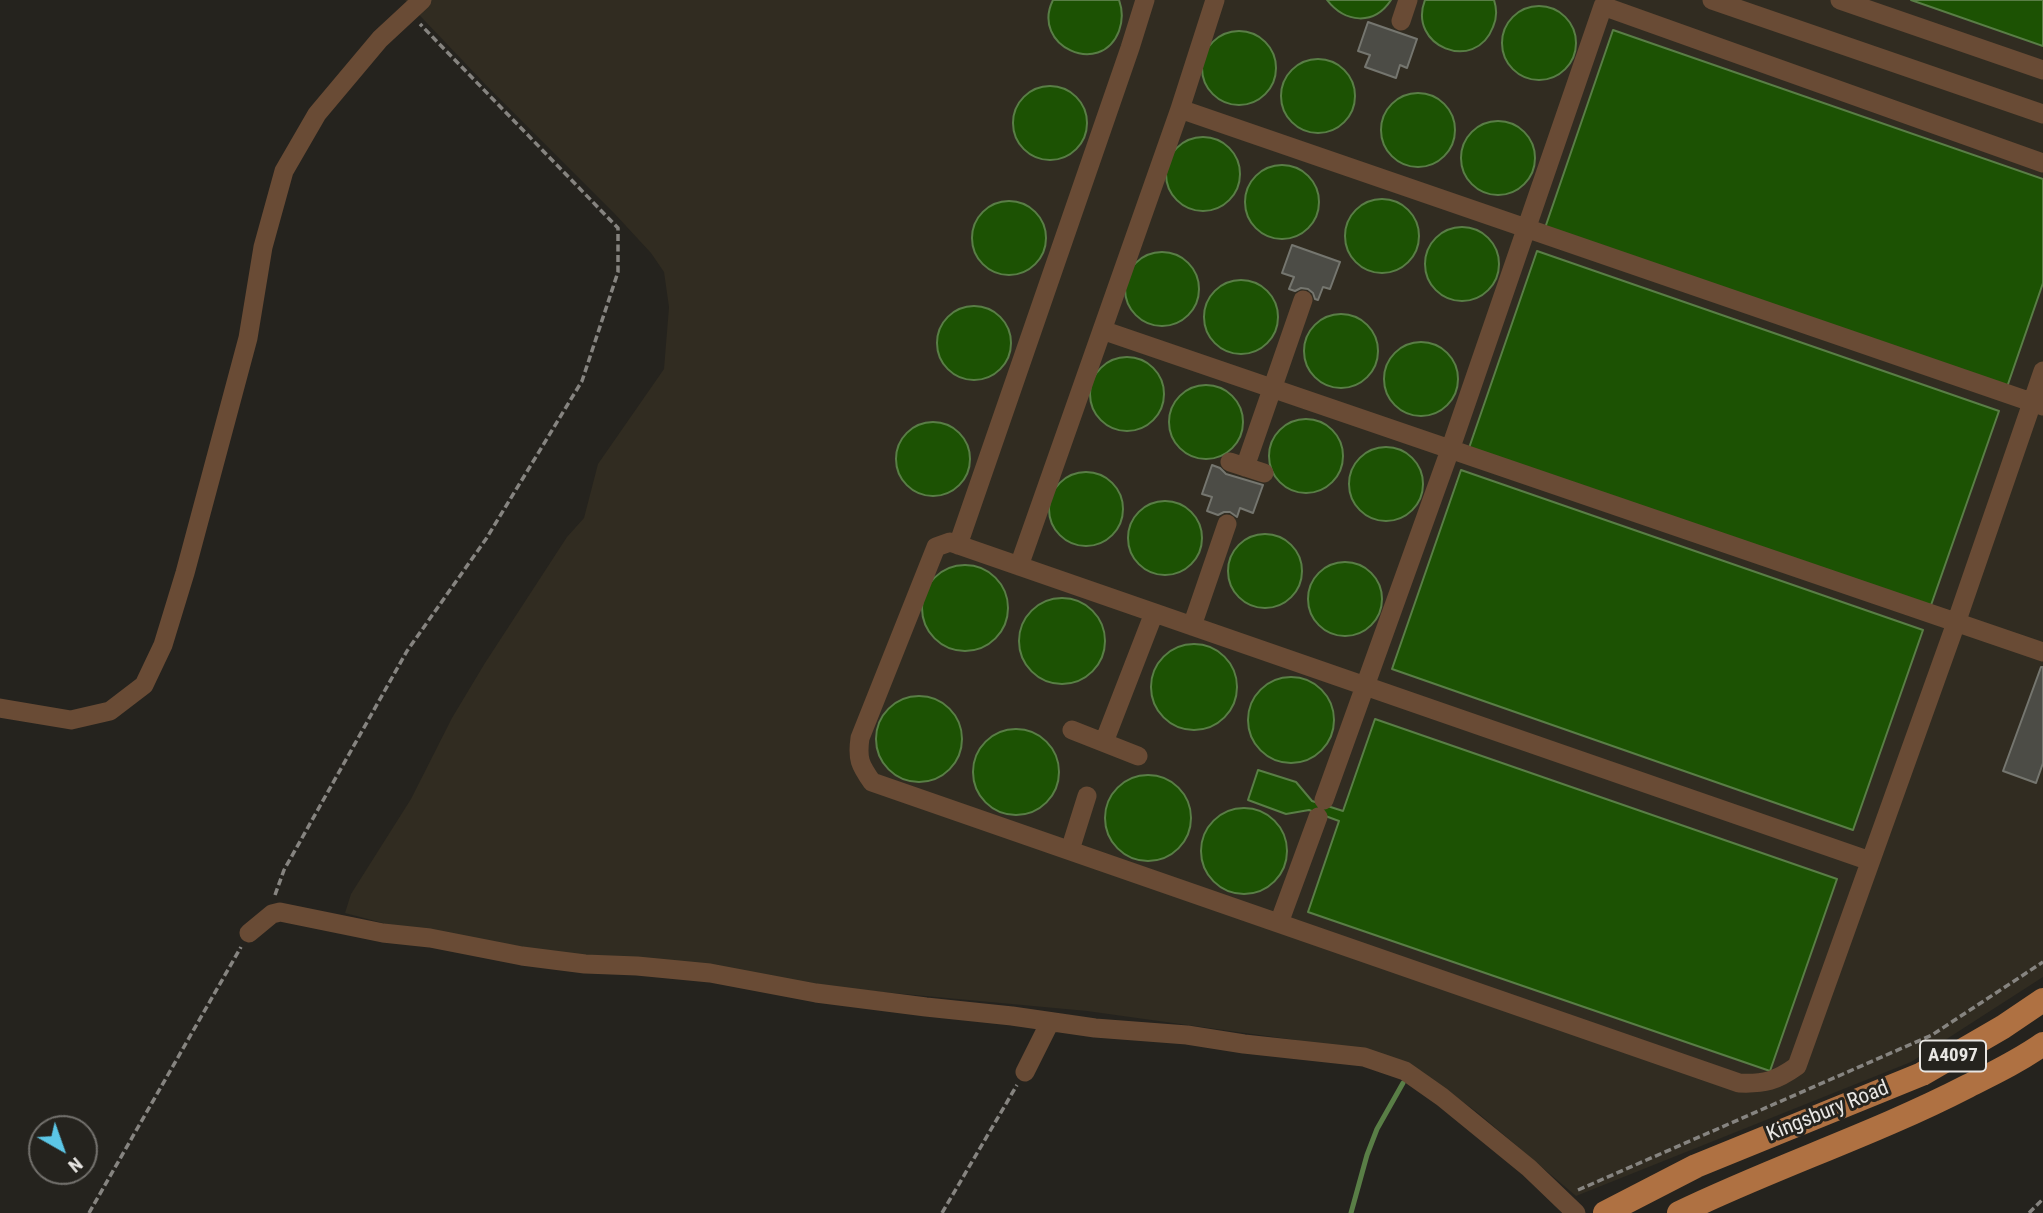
<!DOCTYPE html>
<style>
body{margin:0}
#map{position:relative;width:2043px;height:1213px;overflow:hidden;background:#25231e;font-family:"Roboto Condensed",sans-serif}
canvas{display:block}
.north{position:absolute;left:28px;top:1115px;width:70px;height:70px;box-sizing:border-box;background:#25231e;border:2px solid #73716d;border-radius:50%;rotate:140deg;font-size:19px;font-weight:700;line-height:28px;text-align:center;color:#e8e6e3}
.north::after{content:'';display:block;margin:auto;width:24px;height:32px;background:#5cc7e7;clip-path:polygon(50% 0,100% 100%,50% 72%,0 100%)}
</style>
<div id="map">
<canvas width="2043" height="1213"></canvas>
<div class="north">N</div>
</div>
<script>
const g = document.querySelector('canvas').getContext('2d');
g.lineJoin = 'round';
function fillPath(path, color) {
  g.fillStyle = color;
  g.fill(path, 'evenodd');
}
function strokePath(path, color, width, dash) {
  g.strokeStyle = color;
  g.lineWidth = width;
  g.lineCap = dash ? 'butt' : 'round';
  g.setLineDash(dash || []);
  g.stroke(path);
}
function label(font, color, halo, rows, align = 'center') {
  g.font = font + ' "Roboto Condensed",sans-serif';
  g.lineWidth = 6;
  g.setLineDash([]);
  g.textBaseline = 'middle';
  g.strokeStyle = halo;
  g.fillStyle = color;
  for (const [text, x, y, turn = 0] of rows) {
    g.save();
    g.translate(x, y);
    g.rotate((+turn || 0) * Math.PI / 180);
    g.textAlign = isNaN(turn) ? turn : align;
    if (halo) g.strokeText(text, 0, 0);
    g.fillText(text, 0, 0);
    g.restore();
  }
}
fillPath(new Path2D(`
 M405 0H2043V977L1911 1062 1576 1196 1478 1113 1437 1083 1295 1040 1087 1011 839 988 572 955 394 926 345 913 351 894 411 799 452 718 485 663 567 537 584 518 598 464 664 369 669 307 664 272 651 253 614 213 485 84Z`), '#312c21');
const water = new Path2D(`
 M1053 0H1119C1123 11 1123 20 1119 31 1101 78 1030 46 1053 0Z
 M1327 0H1391C1374 26 1345 23 1327 0Z
 M1425 0H1494C1497 9 1497 18 1493 27 1475 74 1407 46 1425 0Z
 M1911 0H2043V46Z
 M1502 43a37 37 0 1 1 74 0a37 37 0 1 1-74 0Z
 M1613 30 2043 179V283L2007 387 1545 228Z
 M1202 68a37 37 0 1 1 74 0a37 37 0 1 1-74 0Z
 M1281 96a37 37 0 1 1 74 0a37 37 0 1 1-74 0Z
 M1013 123a37 37 0 1 1 74 0a37 37 0 1 1-74 0Z
 M1381 130a37 37 0 1 1 74 0a37 37 0 1 1-74 0Z
 M1461 158a37 37 0 1 1 74 0a37 37 0 1 1-74 0Z
 M1166 174a37 37 0 1 1 74 0a37 37 0 1 1-74 0Z
 M1245 202a37 37 0 1 1 74 0a37 37 0 1 1-74 0Z
 M1345 236a37 37 0 1 1 74 0a37 37 0 1 1-74 0Z
 M972 238a37 37 0 1 1 74 0a37 37 0 1 1-74 0Z
 M1425 264a37 37 0 1 1 74 0a37 37 0 1 1-74 0Z
 M1537 251 1999 411 1930 608 1469 448Z
 M1125 289a37 37 0 1 1 74 0a37 37 0 1 1-74 0Z
 M1204 317a37 37 0 1 1 74 0a37 37 0 1 1-74 0Z
 M937 343a37 37 0 1 1 74 0a37 37 0 1 1-74 0Z
 M1304 351a37 37 0 1 1 74 0a37 37 0 1 1-74 0Z
 M1384 379a37 37 0 1 1 74 0a37 37 0 1 1-74 0Z
 M1090 394a37 37 0 1 1 74 0a37 37 0 1 1-74 0Z
 M1169 422a37 37 0 1 1 74 0a37 37 0 1 1-74 0Z
 M1269 456a37 37 0 1 1 74 0a37 37 0 1 1-74 0Z
 M896 459a37 37 0 1 1 74 0a37 37 0 1 1-74 0Z
 M1349 484a37 37 0 1 1 74 0a37 37 0 1 1-74 0Z
 M1461 470 1923 630 1853 830 1392 669Z
 M1049 509a37 37 0 1 1 74 0a37 37 0 1 1-74 0Z
 M1128 538a37 37 0 1 1 74 0a37 37 0 1 1-74 0Z
 M1228 571a37 37 0 1 1 74 0a37 37 0 1 1-74 0Z
 M1308 599a37 37 0 1 1 74 0a37 37 0 1 1-74 0Z
 M922 608a43 43 0 1 1 86 0a43 43 0 1 1-86 0Z
 M1019 641a43 43 0 1 1 86 0a43 43 0 1 1-86 0Z
 M1151 687a43 43 0 1 1 86 0a43 43 0 1 1-86 0Z
 M1248 720a43 43 0 1 1 86 0a43 43 0 1 1-86 0Z
 M876 739a43 43 0 1 1 86 0a43 43 0 1 1-86 0Z
 M1375 719 1837 879 1770 1071 1308 912 1339 821 1309 810 1286 814 1248 800 1258 770 1296 782 1312 801 1343 811Z
 M973 772a43 43 0 1 1 86 0a43 43 0 1 1-86 0Z
 M1105 818a43 43 0 1 1 86 0a43 43 0 1 1-86 0Z
 M1201 851a43 43 0 1 1 86 0a43 43 0 1 1-86 0Z`);
fillPath(water, '#1c5203');
strokePath(water, '#597e46', 2);
strokePath(new Path2D(`
 M1351 1213 1367 1155 1377 1129 1403 1083`), '#597e46', 5);
const building = new Path2D(`
 M1368 22 1417 39 1407 68 1400 65 1396 78 1365 67 1370 55 1358 51Z
 M1292 245 1340 262 1330 289 1323 287 1318 300 1315 299 1313 293 1308 289 1301 288 1295 291 1289 289 1294 277 1282 273Z
 M1212 465 1220 468 1226 474 1263 485 1253 513 1240 508 1237 517 1230 512H1224L1218 515 1207 511 1212 497 1202 494Z
 M2041 667H2043V763L2036 783 2003 771Z`);
fillPath(building, '#4c4c46');
strokePath(building, '#75766f', 2);
strokePath(new Path2D(`
 M275 895 284 870 407 651 486 539 582 381 618 272V228L420 24
 M1578 1190 1932 1035 2043 962
 M89 1213 241 947
 M942 1213 1017 1085
 M2029 1213 2043 1199`), '#868480', 3.5, [7, 3.5]);
strokePath(new Path2D(`
 M1712 0 2043 114
 M1840 0 2043 70
 M1401 21 1408 0
 M1180 109 1215 0
 M1102 330 2043 652
 M1230 462 1264 473
 M1245 467 1303 300
 M958 545 1130 48 1145 0
 M1019 566 1180 109 2043 406
 M1192 626 1227 524
 M0 708 71 720 110 711 144 685 163 645 185 573 248 338 263 247 284 171 317 114 380 39 422 0
 M1072 730 1138 756
 M1104 742 1154 613
 M1324 800 1450 450 1603 6 2043 163
 M1070 850 1087 796
 M1870 861 950 542 936 547 860 738C857 759 860 765 872 782L1739 1083C1765 1084 1776 1081 1797 1066L1956 623 2043 371
 M1279 923 1318 817
 M249 933 272 914 280 912 383 933 430 938 522 956 585 964 637 966 710 973 816 993 926 1007 1012 1016 1095 1028 1187 1035 1244 1044 1364 1057 1405 1071 1442 1097 1529 1168 1576 1213
 M1025 1072 1050 1022`), '#694b35', 19);
strokePath(new Path2D(`
 M1605 1213 1696 1166 1922 1074 2003 1027 2043 1000
 M1679 1213C1774 1167 1875 1134 1968 1086 1994 1073 2019 1061 2043 1044`), '#af7142', 24);
for (const [x, y, w] of [
 [1953,1056,66]
]) {
  const box = new Path2D();
  box.roundRect(x - w / 2, y - 15.5, w, 31, 5);
  g.fillStyle = '#25231e';
  g.fill(box);
  strokePath(box, '#e8e6e3', 2);
}
label('bold 19px', '#e8e6e3', null, [
 ["A4097",1953,1056]
]);
label('21px', '#e8e6e3', '#25231e', [
 ["Kingsbury Road",1828,1112,-22]
]);
</script>
